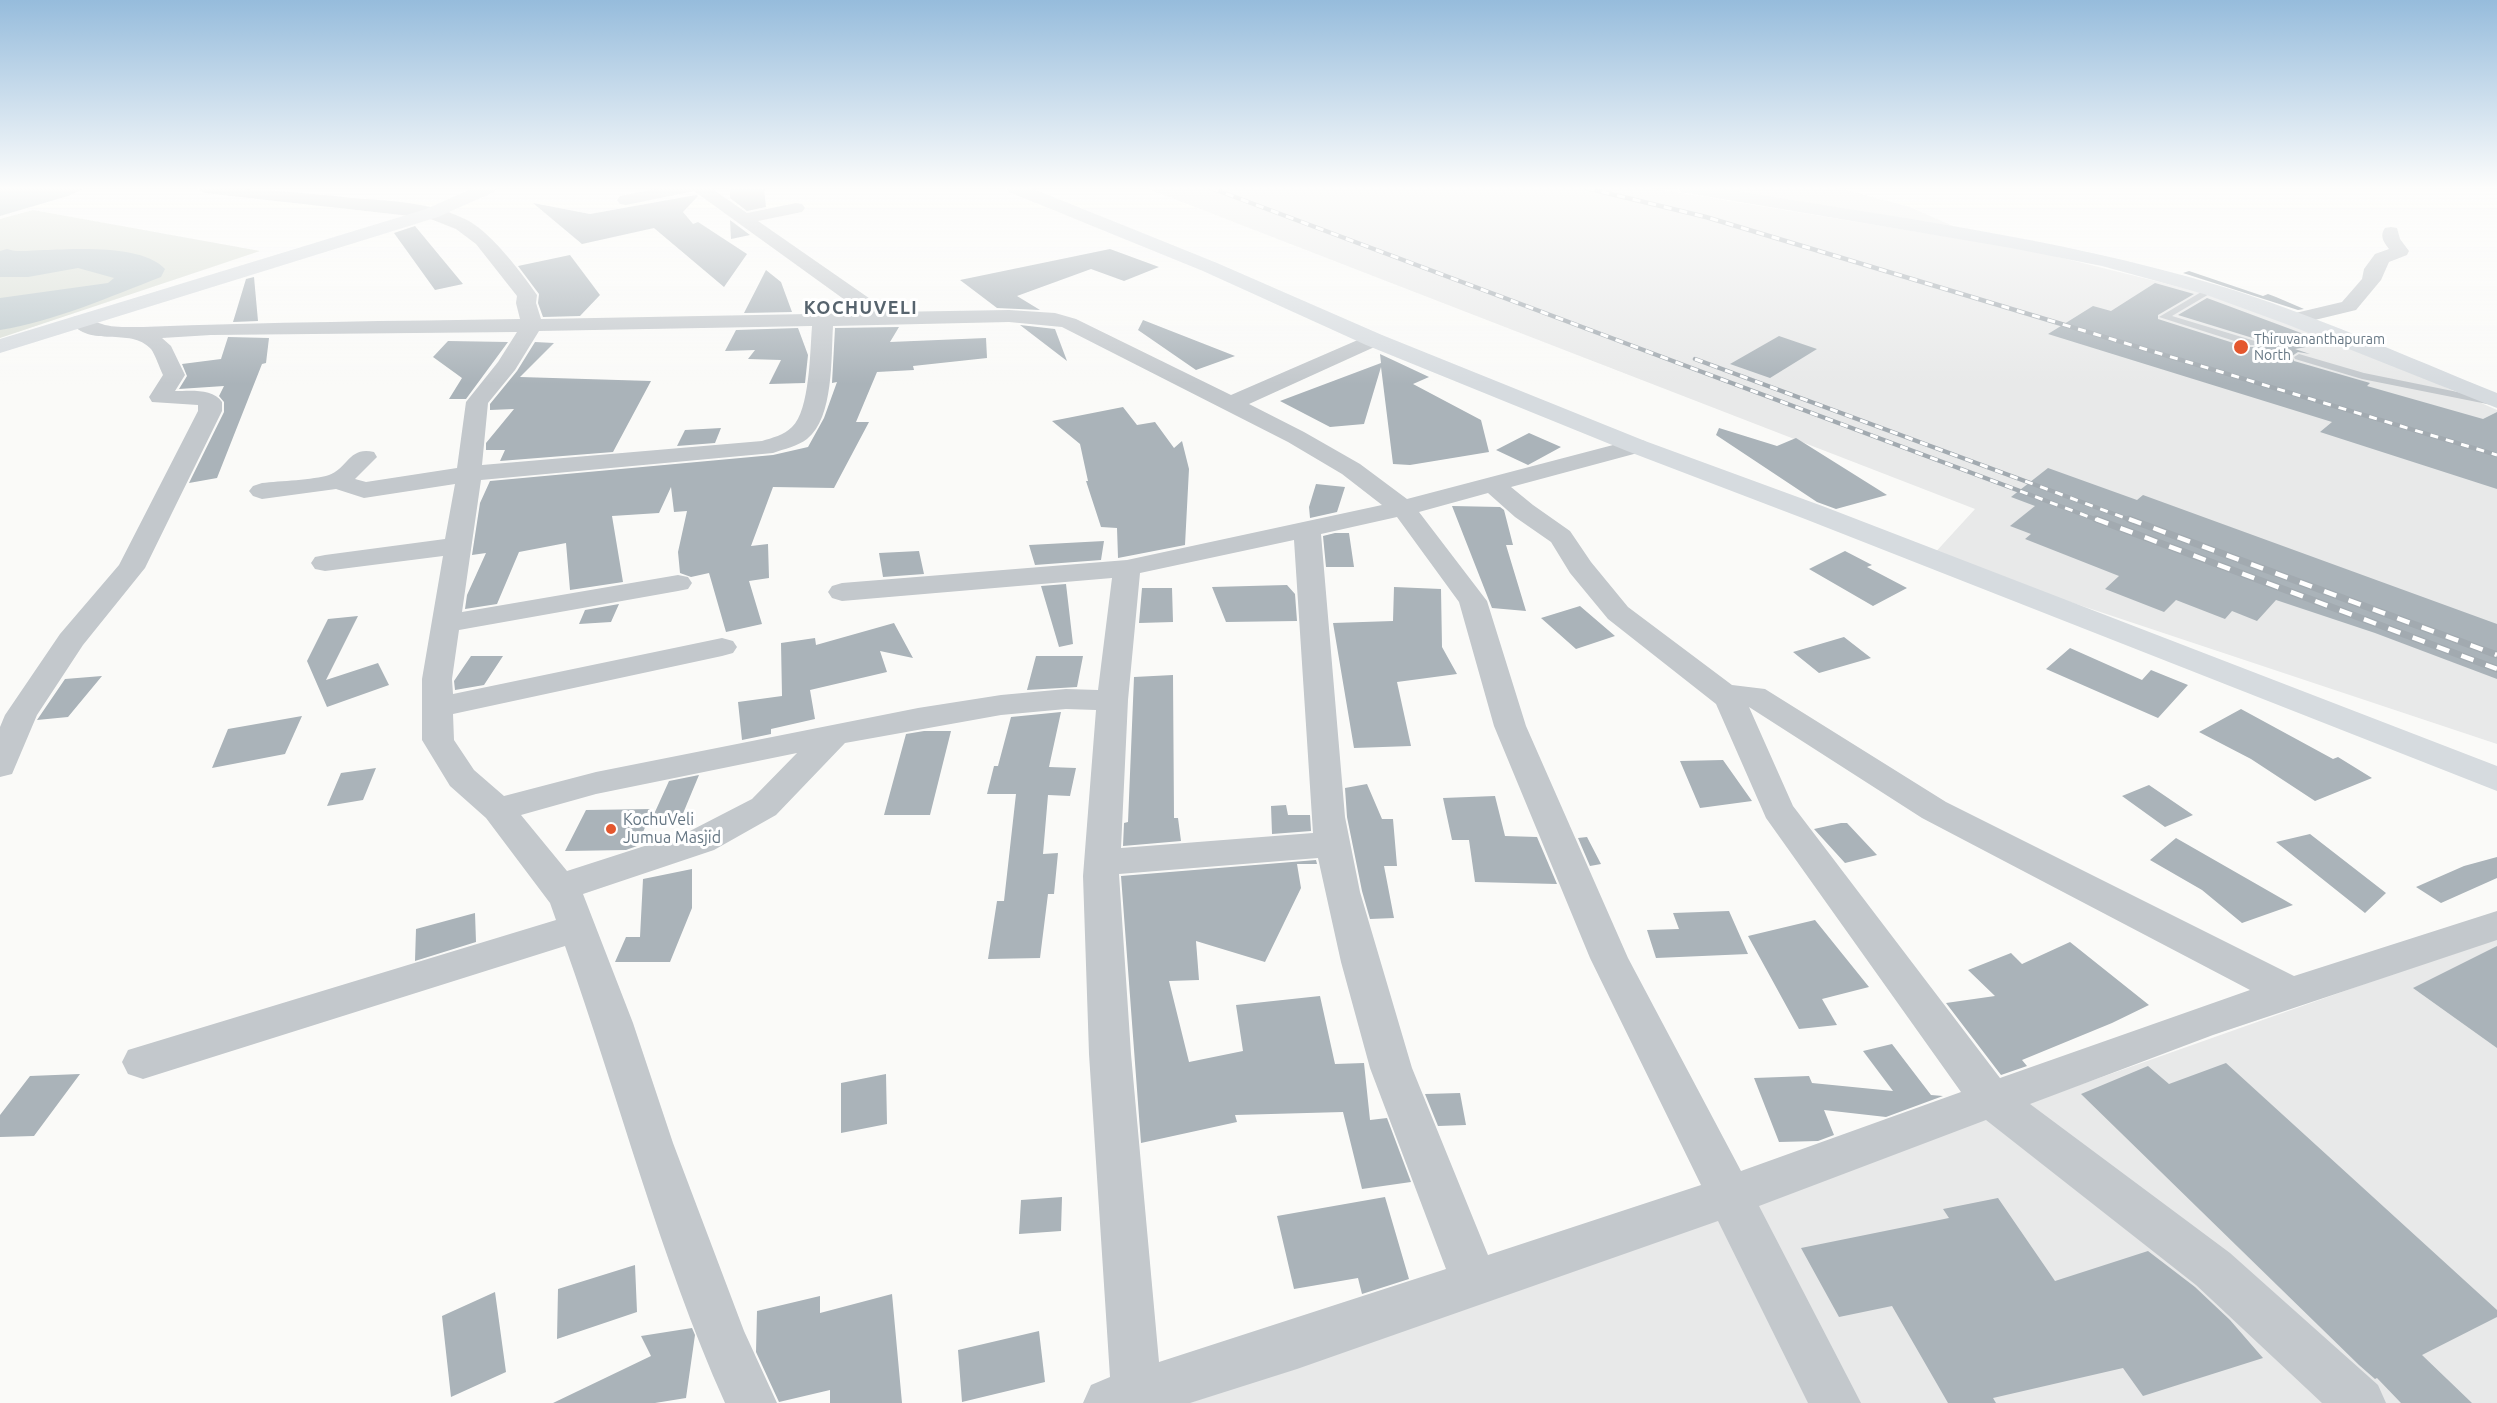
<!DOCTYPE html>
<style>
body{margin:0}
canvas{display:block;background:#fafaf8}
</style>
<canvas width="2497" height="1403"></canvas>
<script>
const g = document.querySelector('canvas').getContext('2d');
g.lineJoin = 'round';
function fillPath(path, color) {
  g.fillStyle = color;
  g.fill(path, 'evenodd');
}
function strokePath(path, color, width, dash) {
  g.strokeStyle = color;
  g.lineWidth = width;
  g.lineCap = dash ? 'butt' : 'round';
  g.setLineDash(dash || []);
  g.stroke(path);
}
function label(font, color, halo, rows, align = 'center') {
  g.font = font + ' Ubuntu,sans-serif';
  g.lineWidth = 6;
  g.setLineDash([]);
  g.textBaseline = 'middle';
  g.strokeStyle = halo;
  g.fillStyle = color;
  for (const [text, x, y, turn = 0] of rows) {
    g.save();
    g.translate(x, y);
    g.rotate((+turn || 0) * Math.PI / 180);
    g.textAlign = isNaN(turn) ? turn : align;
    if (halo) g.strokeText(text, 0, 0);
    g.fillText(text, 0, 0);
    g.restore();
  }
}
fillPath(new Path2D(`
 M1146 188H1650L2034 251 2204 293 2345 343 2497 410V744L1932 556 1975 509Z
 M1716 188H1839L1910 207 1953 226Z
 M2497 937V1403H1182Z`), '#e8e9e9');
fillPath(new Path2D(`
 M33 210 260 251 0 338V219Z`), '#dadfd7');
fillPath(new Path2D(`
 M0 188H84L68 196 0 216Z
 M7 249C19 253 31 250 44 250 76 249 142 244 165 269L161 277C109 297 55 321 0 330V298L108 283 114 278 78 268 28 277H0V251Z`), '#bbc7cb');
fillPath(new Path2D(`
 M730 188H764L766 207 747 211 730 198Z
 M696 195 698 196 683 212 693 224 698 222 747 254 724 287 654 228 582 244 533 203 590 214Z
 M730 220 750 235 731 239Z
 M415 226 463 284 435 290 394 233Z
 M1110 249 1159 267 1124 281 1091 269 1017 296 1040 310 997 308 960 280Z
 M570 255 600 295 580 316 543 317 538 303 539 294 518 266Z
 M766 270 781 282 792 312 744 313Z
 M2189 271 2263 296 2268 294 2276 297 2304 309 2298 310 2183 273Z
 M254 277 258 321 233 322 246 279Z
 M2155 283 2194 294 2158 315V319L2246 347H2257L2256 339 2178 315 2207 298 2328 343 2295 349 2310 354 2298 352 2292 356 2294 361 2370 383 2367 386 2483 419 2497 412V489L2320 432 2332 422 2048 334 2093 306 2111 311Z
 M1143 320 1235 356 1196 370 1138 330Z
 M1020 325 1055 329 1067 361Z
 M899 327 890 342 986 338 987 358 913 366 914 370 877 372 856 422H869L834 488 773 487 751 546 768 544 769 578 749 581 762 624 726 632 709 573 691 577 680 573 678 552 687 511 674 512 671 487 659 513 612 516 623 582 570 590 566 543 519 552 497 604 465 609 467 595 486 553 472 555 480 503 490 481 773 455 808 447 824 418 837 382 832 383 835 328Z
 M798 328 808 355 805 383 769 384 781 360 748 359 755 350 725 351 736 330Z
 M1779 336 1817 349 1770 378 1730 364Z
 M228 337 269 338 266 363 262 364 217 478 189 483 224 412V402L219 396 224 386 179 389 187 376 182 364 221 359Z
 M448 341 508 342 466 399H449L462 378 433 357Z
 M535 342 554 343 520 377 651 381 613 452 500 461 505 450H486V443L514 409 490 410V404L517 371Z
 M1380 354 1429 377 1413 384 1481 420 1489 452 1410 465 1393 464 1381 367 1364 424 1330 427 1280 401 1381 363Z
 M1123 407 1137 425 1155 422 1174 448 1182 441 1189 469 1185 545 1118 558 1117 528 1101 527 1086 481H1088L1080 444 1052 421Z
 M721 428 715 443 677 446 685 430Z
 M1719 428 1777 446 1796 438 1887 495 1836 509 1817 502 1716 435Z
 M1529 433 1561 447 1528 465 1496 450Z
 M2048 468 2137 500 2143 495 2497 624V679L2375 633 2276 600 2257 621 2232 611 2225 619 2176 600 2164 612 2105 589 2119 576 2025 539 2031 534 2010 526 2035 506 2011 497Z
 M1316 484 1345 487 1337 512 1310 518 1309 507Z
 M1452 506 1500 507 1504 510 1513 545H1506L1526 611 1492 608Z
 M1335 533H1349L1354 567H1326L1323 536Z
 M1104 541 1101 560 1035 565 1029 545Z
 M919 551 924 574 883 577 879 553Z
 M1845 551 1872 565 1867 567 1907 588 1873 606 1809 569Z
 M1066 584 1073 644 1059 647 1041 586Z
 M1287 585 1295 594 1297 621 1226 622 1212 587Z
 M1394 587 1441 589 1442 647 1457 674 1397 682 1411 746 1354 748 1333 623 1393 621Z
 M1142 588H1172L1173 622 1139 623Z
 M619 604 611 622 579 624 585 610Z
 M1580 606 1615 636 1576 649 1541 618Z
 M358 616 326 680 378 663 389 685 327 707 307 661 328 619Z
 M894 623 913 658 880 651 887 672 810 690 815 719 771 729V734L742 740 738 702 782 696 781 643 815 638 816 645Z
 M1844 637 1871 658 1819 673 1793 652Z
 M2070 648 2142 680 2151 670 2188 685 2158 718 2046 669Z
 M471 656H503L484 685 455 690 454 681Z
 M1036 656H1083L1077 687 1027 690Z
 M1173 675 1174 818H1178L1181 841 1123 846 1124 823 1128 822 1134 677Z
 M102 676 68 717 37 720 65 679Z
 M2241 709 2333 759 2338 757 2372 778 2315 801 2251 759 2199 732Z
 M1061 712 1049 767 1076 768 1070 796 1048 795 1043 854 1058 853 1054 894H1048L1040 958 988 959 997 901H1004L1016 794H987L994 766H998L1011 717Z
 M302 716 285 754 212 768 228 729Z
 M924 731H951L930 815H884L906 734Z
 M1723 760 1752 801 1700 808 1680 761Z
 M376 768 363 800 327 806 341 773Z
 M699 775 679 823H650L669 781Z
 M1367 784 1382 819H1393L1397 866H1384L1394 918 1370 919 1362 891 1347 817 1345 788Z
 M2149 785 2193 815 2165 827 2122 796Z
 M1495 796 1505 836 1537 837 1557 884 1475 882 1469 840H1452L1443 798Z
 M1286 805 1288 815H1310L1311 831 1272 834 1271 806Z
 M653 809 637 846 626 850 565 851 586 810Z
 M1841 823H1847L1877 855 1845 863 1814 829Z
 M2310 834 2386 893 2365 913 2276 842Z
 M1587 837 1601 864 1590 866 1578 838Z
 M2176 838 2293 905 2242 923 2202 890 2150 860Z
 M2497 857V878L2441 903 2416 887 2464 866Z
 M1316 860 1317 864H1297L1301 888 1265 962 1196 941 1199 980 1169 981 1189 1062 1243 1051 1236 1005 1320 996 1335 1064 1364 1063 1370 1120 1387 1118 1411 1182 1362 1189 1343 1112 1235 1115 1237 1122 1141 1143 1121 876Z
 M692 869V908L670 962H615L626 937H640L643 879Z
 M1729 911 1748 954 1656 958 1647 930 1679 929 1673 913Z
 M475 913 476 942 415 961 416 929Z
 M1815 920 1869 987 1822 999 1837 1025 1799 1029 1748 936Z
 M2070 942 2149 1005 2112 1023 2022 1060 2027 1066 2001 1075 1946 1003 1995 996 1968 970 2011 953 2022 964Z
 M2497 946V1048L2413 988Z
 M1892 1044 1931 1095 1943 1096 1886 1117 1824 1110 1834 1135 1818 1141 1779 1142 1754 1078 1809 1076 1812 1083 1893 1091 1863 1051Z
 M2226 1063 2497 1310V1317L2422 1355 2472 1403H2401L2377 1378 2375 1379 2359 1365 2081 1094 2148 1066 2169 1084Z
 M80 1074 34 1136 0 1137V1115L30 1076Z
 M886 1074 887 1124 841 1133V1083Z
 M1460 1093 1466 1125 1438 1126 1425 1094Z
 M1062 1197 1061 1231 1019 1234 1021 1200Z
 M1385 1197 1409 1279 1362 1294 1358 1278 1294 1289 1277 1216Z
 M1998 1198 2055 1281 2148 1251 2195 1287 2230 1320 2263 1358 2143 1396 2123 1368 1993 1398 1996 1403H1948L1892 1306 1839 1317 1801 1248 1949 1218 1943 1209Z
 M635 1265 637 1312 557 1339 558 1289Z
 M495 1292 506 1372 451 1397 442 1316Z
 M892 1294 902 1403H830V1390L779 1402 756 1352 757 1311 820 1296V1313Z
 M692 1328 695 1335 686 1398 655 1403H553L651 1356 641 1336Z
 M1039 1331 1045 1382 962 1402 958 1350Z`), '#aab3b9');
fillPath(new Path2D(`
 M2208 288 2216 290 2172 316 2255 341V345H2247L2159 317Z
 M2299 354 2364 373 2497 400V406L2362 379 2295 359 2294 357Z`), '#c3c8cc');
fillPath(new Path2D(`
 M197 188C249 188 300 192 352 198 390 201 434 202 469 221 493 235 521 272 537 295L536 303 541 319 863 313 694 191 626 205 620 204 617 200 620 196 661 188H711L747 213 796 203 802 204 805 208 802 212 758 221 889 312 1009 310 1055 313 1076 319 1231 395 1367 336 1374 334 1381 336 1385 340 1381 344 1249 404 1304 432 1360 464 1407 499 1636 439 1645 441 1648 446 1645 451 1511 487 1533 505 1570 531 1591 562 1628 607 1732 685 1765 689 1946 802 2294 976 2497 911V940L2213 1035 2030 1104 2230 1253 2378 1385 2386 1403H2322L2196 1285 1986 1120 1759 1206 1861 1403H1808L1718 1221 1297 1369 1190 1403H1083L1091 1385 1110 1377 1089 1054 1083 876 1096 710 1066 709 1001 715 845 743 776 815 714 850 583 894 633 1023 673 1143 744 1331 777 1403H725C659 1255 619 1098 565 946L143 1079 128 1074 122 1062 128 1050 556 920 550 903 486 818 450 786 422 740V679L443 556 325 571 315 569 311 563 315 557 325 555 445 539 455 484 364 498 336 489 262 499 253 496 249 491 253 486 262 483C280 481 313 480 329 475 348 468 349 446 374 452L377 457 355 479 366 482 457 468 466 402 498 362 517 332 211 335 162 338 171 346 185 375 175 391C190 391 213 388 222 402V411L145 568 83 645 37 715 12 774 0 777V727L5 715 60 634 119 565 198 411V405L152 402 149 397 163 375C159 367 156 356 151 349 130 326 89 349 70 321L73 317C85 313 91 321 102 324 113 328 131 327 143 327 269 322 394 321 520 319L516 303 517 296 476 244 456 229 428 218 205 193ZM1009 322 1062 327 1288 442 1342 474 1382 505 1127 560 842 583 832 586 828 592 832 598 842 601 1112 578 1098 690 1066 689 1001 695 918 708 596 772 504 796 474 770 454 740 453 714 722 656 733 653 737 647 733 641 722 638 453 694 452 679 459 630 678 591 688 589 692 583 688 577 678 575 462 612 481 480 773 453C784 449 798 446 807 439 834 418 831 356 833 326ZM812 326C810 350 810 411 792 427 784 435 772 438 762 441L482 465 488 403 515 370 539 331ZM1488 493 1515 517 1551 542 1570 573 1608 619 1716 704 1766 818 1961 1092 1741 1171 1628 958 1526 726 1487 601 1419 512ZM1397 517 1459 602 1494 726 1590 958 1701 1185 1488 1255 1412 1068 1360 892 1345 817 1321 534ZM1294 540 1313 833 1121 848 1128 700 1140 573ZM1749 707 1922 818 2250 990 2000 1078 1793 806ZM797 753 752 799 688 832 567 871 521 815 596 794ZM1318 858 1341 962 1370 1068 1446 1269 1159 1362 1131 1054 1119 874Z
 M2391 227 2397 228 2400 239 2409 251 2407 255 2389 262 2381 280 2356 310 2294 325 2287 323 2284 319 2287 315 2342 302 2362 279 2364 269 2375 254 2389 249C2384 242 2379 236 2385 228Z`), '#c3c8cc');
fillPath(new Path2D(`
 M473 188H497L494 192 438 217 0 353V339L426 209Z
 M1006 188H1031L1217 263 1382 335 1645 441 1825 507 2497 766V791L1805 519 1627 451 1366 345 1203 271 1009 192Z
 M1678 188H1719C1886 216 2055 237 2217 285 2313 314 2405 356 2497 393V408L2286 324 2204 294 2102 266 2011 248 1687 193 1681 192Z`), '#d6dbdf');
const railFar1 = new Path2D(`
 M1211 188 2100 521
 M1586 188 1706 217 2497 455
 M1695 359 2133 521`);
const rail = new Path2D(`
 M2096 519 2497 669
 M2129 519 2497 655`);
strokePath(railFar1, '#a2aab0', 4.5);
strokePath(rail, '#a2aab0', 7);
strokePath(railFar1, '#fff', 3, [8]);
strokePath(rail, '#fff', 4.5, [13]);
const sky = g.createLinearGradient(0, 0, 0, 384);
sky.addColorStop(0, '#96bcdc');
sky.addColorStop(0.49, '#fdfdfc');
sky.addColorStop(1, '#fdfdfc00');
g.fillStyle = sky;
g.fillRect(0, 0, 2497, 384);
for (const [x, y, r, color] of [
 [2241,347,8,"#e4572e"],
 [611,829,6,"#e4572e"]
]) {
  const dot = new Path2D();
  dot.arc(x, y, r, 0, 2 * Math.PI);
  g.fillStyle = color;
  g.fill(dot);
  strokePath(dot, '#fff', 2);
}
label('14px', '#657683', '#fff', [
 ["Thiruvananthapuram",2254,339],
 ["North",2254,355]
], 'left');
label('16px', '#657683', '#fff', [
 ["KochuVeli",623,820],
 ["Jumua Masjid",623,838]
], 'left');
g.letterSpacing = '1.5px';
label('bold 18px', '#57646e', '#fff', [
 ["KOCHUVELI",861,308]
]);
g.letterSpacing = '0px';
</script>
